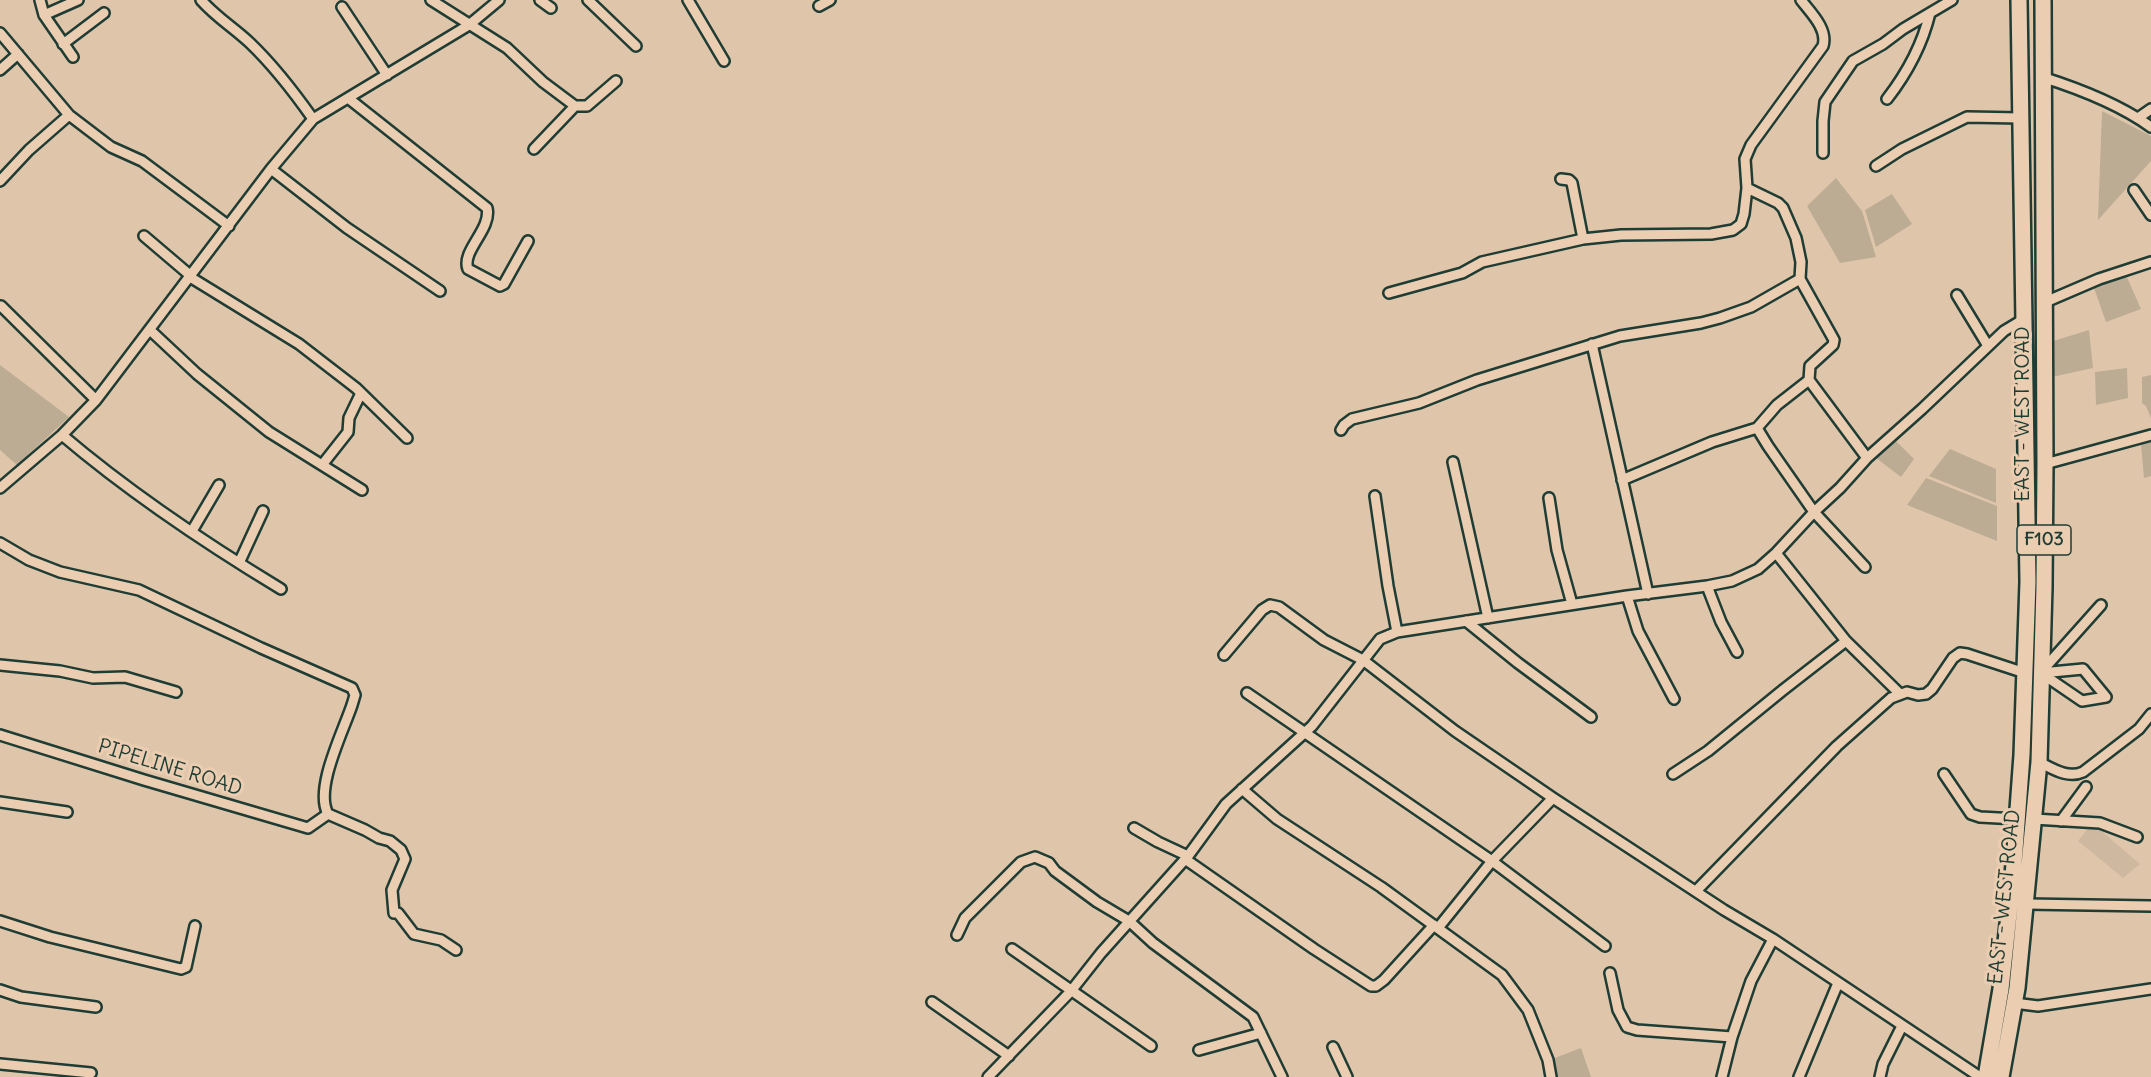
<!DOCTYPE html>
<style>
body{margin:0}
canvas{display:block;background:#dfc5aa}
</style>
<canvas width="2151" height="1077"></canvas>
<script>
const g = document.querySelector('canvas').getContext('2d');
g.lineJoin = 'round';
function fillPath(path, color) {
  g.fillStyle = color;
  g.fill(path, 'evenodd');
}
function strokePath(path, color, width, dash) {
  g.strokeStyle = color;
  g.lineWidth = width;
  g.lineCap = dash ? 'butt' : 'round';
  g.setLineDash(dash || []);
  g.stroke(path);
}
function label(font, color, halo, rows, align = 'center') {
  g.font = font + ' Delius,sans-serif';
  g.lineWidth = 6;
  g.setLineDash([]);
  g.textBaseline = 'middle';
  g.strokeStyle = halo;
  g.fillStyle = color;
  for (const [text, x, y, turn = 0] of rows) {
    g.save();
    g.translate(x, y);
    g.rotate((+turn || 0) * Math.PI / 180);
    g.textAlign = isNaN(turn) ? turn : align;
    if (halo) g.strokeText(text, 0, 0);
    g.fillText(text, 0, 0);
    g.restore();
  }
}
fillPath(new Path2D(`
 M2092 823 2140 864 2123 878 2078 841Z`), '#ceb9a0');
fillPath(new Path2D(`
 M2102 111 2151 136V161L2098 220Z
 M1836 178 1862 211 1876 257 1840 263 1807 206Z
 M1892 194 1912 224 1876 247 1865 210Z
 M2126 275 2141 309 2106 322 2094 288Z
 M2089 330 2093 368 2052 377 2050 342Z
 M0 365 69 417 17 465 0 450Z
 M2127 368 2128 398 2096 405 2095 372Z
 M2151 375V418L2146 406 2142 403V377Z
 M1896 441 1914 459 1901 477 1876 458Z
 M2151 441V476L2144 478 2141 444Z
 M1950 449 1996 469V503L1929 476Z
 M1926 478 1997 506V541L1907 505Z
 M1581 1048 1591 1077H1557L1552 1059Z`), '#bcac94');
const minor = new Path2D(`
 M40 0 44 15 73 57
 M201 0C216 17 234 28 250 43 274 66 294 92 313 119
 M431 0 507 48 543 82 575 106H587L616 81
 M540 0 551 8
 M588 0 636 46
 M688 0 724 61
 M819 6 830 0
 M342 7 387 75
 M44 15 78 0
 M0 33 69 115 111 147 142 161 229 226
 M63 44 104 13
 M0 70 18 54
 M2042 77C2080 89 2119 104 2151 127
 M348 98 487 208C492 229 461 251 468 269L500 286 504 284 528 241
 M1887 99C1908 72 1922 46 1930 13
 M2138 118 2151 109
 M534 149 575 106
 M1823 153V121L1825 102 1853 61 1883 44 1903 29 1952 0
 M1876 166 1902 149 1967 117 2021 118
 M271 169 347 228 440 291
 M1561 179 1569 180 1572 183 1583 239
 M0 181 29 150 69 115
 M1747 188 1778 203 1783 208 1796 238 1801 262 1800 279 1834 340 1833 345 1810 366 1809 380 1867 458
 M2134 190 2151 215
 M144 236 191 276
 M190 277 299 344 356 388 407 438
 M1389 293 1462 273 1482 262 1583 239 1621 235 1711 234 1733 230 1741 224 1744 214 1747 188 1745 159 1751 145 1823 46C1828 29 1811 13 1801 0
 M1957 295 1988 346
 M2043 303 2099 279 2151 262
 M1 306 96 400
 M150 330 197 374 269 432 362 490
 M1592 344 1648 594
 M1757 428 1777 405 1809 380
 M1341 430 1344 425 1352 419 1419 403 1477 380 1620 336 1701 323 1720 318 1751 307 1800 279
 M62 435C129 492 205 543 281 589
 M1453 462 1488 618
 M2045 464 2151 435
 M322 465 348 432 349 418 361 393
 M1622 480 1712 442 1757 428 1768 446 1814 512 1865 567
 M0 488 62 435 96 400 271 169 313 119 469 25 499 0
 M1375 496 1388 586 1397 632
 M1549 498 1557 550 1572 604
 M192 531 219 485
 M0 543 29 560 60 572 139 590 261 648 352 688 355 695 352 705C343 732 314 789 328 814L365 830 379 838 390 841 401 850 405 859 392 890 394 913H398L414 934 441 940 456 950
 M1776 553 1846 641 1899 693
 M239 563 263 511
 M1707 586 1721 622 1737 652
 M1627 596 1638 631 1674 699
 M1466 621 1518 663 1591 717
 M1224 655 1262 610 1270 605 1279 607 1324 640 1363 660 1455 731 1553 798 1724 910 1773 939 1980 1077
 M0 665 60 671 93 678 125 677 176 692
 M2083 669 2106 697 2082 701 2041 673Z
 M2042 671 2101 605
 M1247 693 1492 861 1605 946
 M0 735 144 780 308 828 328 814
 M2039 762C2053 769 2068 779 2083 772L2139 729 2151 714
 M1673 774 1708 751 1783 690 1846 641
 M1944 774 1971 814 1980 817 2017 819
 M1242 789 1277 819 1381 887 1502 975 1528 1010 1548 1060 1551 1077
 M0 802 67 812
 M2034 819 2100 823 2137 837
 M2061 821 2086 787
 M1134 828 1158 842 1188 856
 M1185 859 1314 949 1371 986H1376L1384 980 1434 925
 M1696 891 1837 746 1891 698 1907 692 1918 695 1926 694 1932 689 1953 658 1960 653 1967 654 2025 673
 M2026 904 2151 906
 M0 921 50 937 181 969 186 967 195 926
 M1438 928 1492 861 1553 798
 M957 935 965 918 1021 862 1035 857 1049 863 1055 871 1097 902 1129 921 1153 943 1253 1017 1282 1077
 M1012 949 1151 1046
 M1610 973 1618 1010 1627 1027 1637 1030 1732 1037
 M0 990 21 997 96 1007
 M932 1002 1009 1056
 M2014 1003 2038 1006 2151 989
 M1333 1047 1347 1077
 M1199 1050 1261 1033
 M0 1064 91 1073
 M988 1077 1071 991 1101 953 1188 856 1226 804 1312 726 1380 639 1397 632 1627 596 1707 586 1732 581 1758 569 1776 553 1814 512 1840 488 1867 458 1922 409 2004 331 2024 319
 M1722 1077 1732 1037 1751 981 1773 939
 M1799 1077 1838 983
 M1880 1077 1883 1064 1902 1026`);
const primary = new Path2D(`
 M1986 1077 2001 989 2013 877 2022 755 2028 582 2019 0
 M2001 1077 2017 988 2039 762 2044 587 2045 464 2043 0`);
strokePath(minor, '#1f3d34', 14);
strokePath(primary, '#1f3d34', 20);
strokePath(minor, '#ebceb2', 9);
strokePath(primary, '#ebceb2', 15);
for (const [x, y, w] of [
 [2044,540,54]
]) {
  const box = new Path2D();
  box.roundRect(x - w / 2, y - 15, w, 30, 4.5);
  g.fillStyle = '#ebceb2';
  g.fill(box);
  strokePath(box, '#1f3d34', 1.5);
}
label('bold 18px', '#1f3d34', null, [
 ["F103",2044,540]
]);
label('20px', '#1f3d34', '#ebceb2', [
 ["EAST - WEST ROAD",2023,414,-90],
 ["PIPELINE ROAD",170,768,17],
 ["EAST - WEST ROAD",2005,897,-84]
]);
</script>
